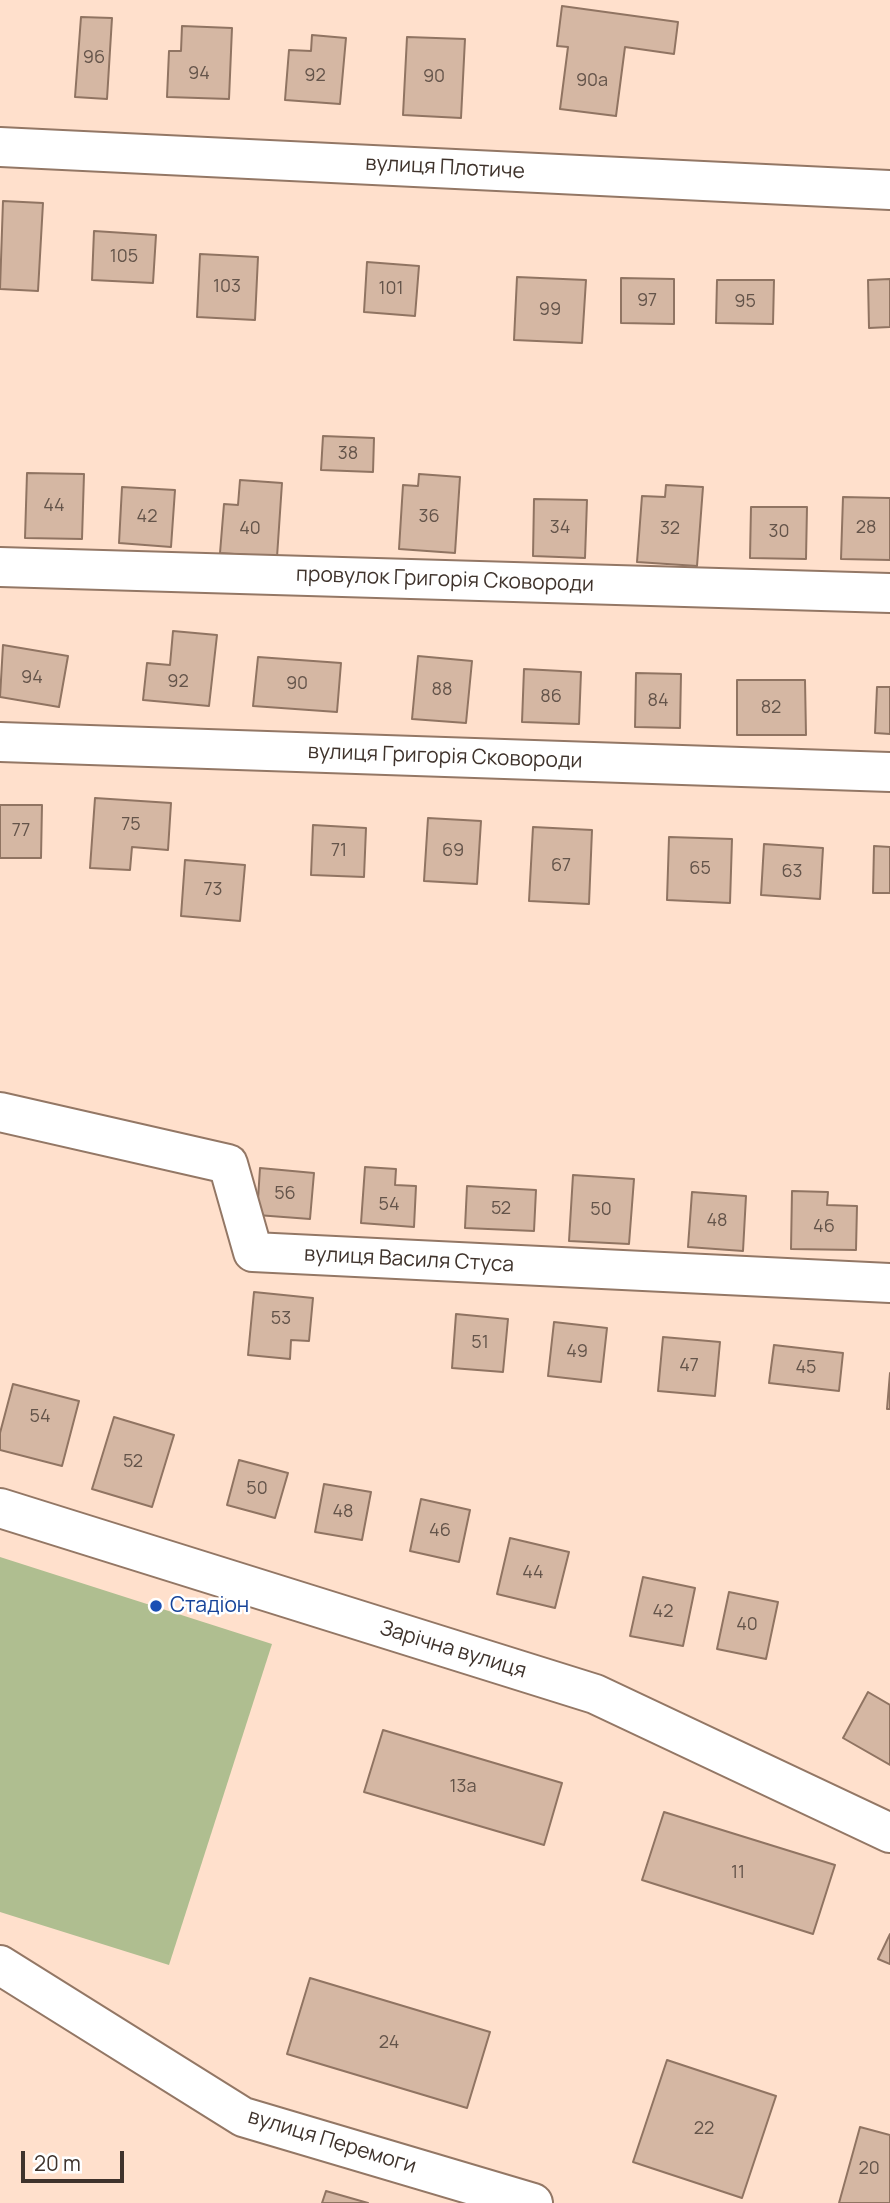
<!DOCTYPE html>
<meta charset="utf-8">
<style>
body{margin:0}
#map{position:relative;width:890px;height:2203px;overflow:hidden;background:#ffe0cc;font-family:Manrope,sans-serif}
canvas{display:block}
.scale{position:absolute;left:21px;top:2151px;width:103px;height:32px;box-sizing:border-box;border:4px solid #3f332c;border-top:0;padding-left:9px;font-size:21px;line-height:24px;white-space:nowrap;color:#3f332c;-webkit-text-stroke:5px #fff;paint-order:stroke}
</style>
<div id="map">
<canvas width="890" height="2203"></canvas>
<div class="scale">20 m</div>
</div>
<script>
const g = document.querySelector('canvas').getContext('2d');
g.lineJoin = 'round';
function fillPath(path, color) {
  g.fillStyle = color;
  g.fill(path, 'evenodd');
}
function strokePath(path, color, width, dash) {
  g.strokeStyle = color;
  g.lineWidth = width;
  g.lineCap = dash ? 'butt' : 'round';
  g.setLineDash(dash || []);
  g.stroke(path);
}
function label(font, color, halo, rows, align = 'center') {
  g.font = font + ' Manrope,sans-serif';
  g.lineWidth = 5;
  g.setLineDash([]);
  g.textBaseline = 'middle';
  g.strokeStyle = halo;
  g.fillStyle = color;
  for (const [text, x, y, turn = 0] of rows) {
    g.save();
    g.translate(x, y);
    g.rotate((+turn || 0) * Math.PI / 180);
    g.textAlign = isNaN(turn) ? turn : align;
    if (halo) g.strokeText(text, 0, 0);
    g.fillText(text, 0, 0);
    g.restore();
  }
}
fillPath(new Path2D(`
 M0 1557 272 1644 169 1965 0 1912Z`), '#afbe90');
const building = new Path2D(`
 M562 6 678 22 674 54 625 47 616 116 560 109 568 47 557 46Z
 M81 17 112 18 107 99 75 97Z
 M182 26 232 28 229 99 167 97 169 51H181Z
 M312 35 346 38 340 104 285 100 289 50 311 51Z
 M407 37 465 39 461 118 403 115Z
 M3 201 43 203 38 291 0 289Z
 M94 231 156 235 153 283 92 280Z
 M200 254 258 257 255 320 197 317Z
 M367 262 419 266 415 316 364 312Z
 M517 277 586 280 582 343 514 340Z
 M621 278 674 279V324L621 323Z
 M890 279V327L869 328 868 280Z
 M717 280H774L773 324 716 323Z
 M323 436 374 438 373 472 321 470Z
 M27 473 84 474 82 539 25 538Z
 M419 474 460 477 455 553 399 549 403 485 418 486Z
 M240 480 282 483 277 557 220 553 224 504 238 505Z
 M666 485 703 487 697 566 637 562 642 496 665 497Z
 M122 487 175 490 171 547 119 543Z
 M843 497 890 498V560L841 559Z
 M534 499 587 500 585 558 533 556Z
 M751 507H807L806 559 750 558Z
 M173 631 217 635 209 706 143 700 147 663 170 665Z
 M3 645 68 656 59 707 0 697Z
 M418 656 472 661 466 723 412 719Z
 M258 657 341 663 337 712 253 706Z
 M524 669 581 672 579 724 522 722Z
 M636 673 681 674 680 728 635 727Z
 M737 680H805L806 735H737Z
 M877 687H890V734L875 733Z
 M95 798 171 803 168 850 132 847 130 870 90 868Z
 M0 805H42L41 858H0Z
 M428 818 481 821 477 884 424 881Z
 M313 825 366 828 364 877 311 875Z
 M533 827 592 830 589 904 529 901Z
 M669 837 732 839 730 903 667 900Z
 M764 844 823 848 820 899 761 895Z
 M874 846 890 847V893H873Z
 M185 860 245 865 240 921 181 916Z
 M365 1167 396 1169 395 1185 416 1186 414 1227 361 1223Z
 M260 1168 314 1173 310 1219 257 1215Z
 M573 1175 634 1179 629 1244 569 1241Z
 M467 1186 536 1190 534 1231 465 1228Z
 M792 1191 828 1192 827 1205 857 1206 856 1250 791 1249Z
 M692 1192 746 1196 743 1251 688 1247Z
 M254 1292 313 1298 309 1341 291 1340 290 1359 248 1355Z
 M456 1314 508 1319 503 1372 452 1368Z
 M554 1322 607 1328 601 1382 548 1376Z
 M663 1337 720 1342 715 1396 658 1391Z
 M774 1345 843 1353 839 1391 769 1383Z
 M890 1373V1409H887Z
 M13 1384 79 1401 62 1466 0 1450V1433Z
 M114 1417 174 1435 152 1507 92 1489Z
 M239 1460 288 1473 275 1518 227 1505Z
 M324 1484 371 1492 362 1540 315 1532Z
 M421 1499 470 1510 459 1562 410 1551Z
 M510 1538 569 1552 555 1608 497 1594Z
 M643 1577 695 1588 683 1646 630 1636Z
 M729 1592 778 1602 766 1659 717 1649Z
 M868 1692 890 1705V1765L843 1738Z
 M383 1730 562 1783 544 1845 364 1792Z
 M664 1812 835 1865 813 1934 642 1880Z
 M890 1934V1964L878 1959Z
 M310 1978 490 2032 467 2108 287 2054Z
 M667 2060 776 2096 742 2198 633 2162Z
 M860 2127 890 2135V2203H839Z
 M326 2191 368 2203H322Z`);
fillPath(building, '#d5b7a3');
strokePath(building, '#907462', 2);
const minor = new Path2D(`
 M0 147 890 190
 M0 567 890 593
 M0 742 890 772
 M0 1112 228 1164 253 1252 890 1283
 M0 1508 595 1694 890 1833
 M0 1965 243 2117 533 2203`);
strokePath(minor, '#937765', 42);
strokePath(minor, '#fff', 38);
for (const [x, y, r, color] of [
 [156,1606,7,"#1a4fb4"]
]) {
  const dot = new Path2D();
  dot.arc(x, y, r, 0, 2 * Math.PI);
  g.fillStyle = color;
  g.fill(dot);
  strokePath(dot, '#fff', 2.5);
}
label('18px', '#64544a', null, [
 ["96",94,58],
 ["94",199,74],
 ["92",315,76],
 ["90",434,77],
 ["90а",592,81],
 ["105",124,257],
 ["103",227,287],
 ["101",391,289],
 ["97",647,301],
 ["95",745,302],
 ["99",550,310],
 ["38",348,454],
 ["44",54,506],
 ["42",147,517],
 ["36",429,517],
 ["34",560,528],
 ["28",866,528],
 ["40",250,529],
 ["32",670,529],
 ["30",779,532],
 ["94",32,678],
 ["92",178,682],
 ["90",297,684],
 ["88",442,690],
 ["86",551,697],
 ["84",658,701],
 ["82",771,708],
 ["75",131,825],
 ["77",21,831],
 ["71",339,851],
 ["69",453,851],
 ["67",561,866],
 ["65",700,869],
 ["63",792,872],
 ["73",213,890],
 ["56",285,1194],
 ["54",389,1205],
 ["52",501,1209],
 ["50",601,1210],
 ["48",717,1221],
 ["46",824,1227],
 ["53",281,1319],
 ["51",480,1343],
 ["49",577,1352],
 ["47",689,1366],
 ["45",806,1368],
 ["54",40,1417],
 ["52",133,1462],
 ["50",257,1489],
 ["48",343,1512],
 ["46",440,1531],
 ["44",533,1573],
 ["42",663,1612],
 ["40",747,1625],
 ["13а",463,1787],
 ["11",738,1873],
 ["24",389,2043],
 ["22",704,2129],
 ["20",869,2169]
]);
label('21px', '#3f332c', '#fff', [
 ["вулиця Плотиче",445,168,3],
 ["провулок Григорія Сковороди",445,580,2],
 ["вулиця Григорія Сковороди",445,757,2],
 ["вулиця Василя Стуса",409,1260,3],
 ["Зарічна вулиця",453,1650,17],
 ["вулиця Перемоги",332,2142,17]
]);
label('21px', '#164399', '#fff', [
 ["Стадіон",170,1606]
], 'left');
</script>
